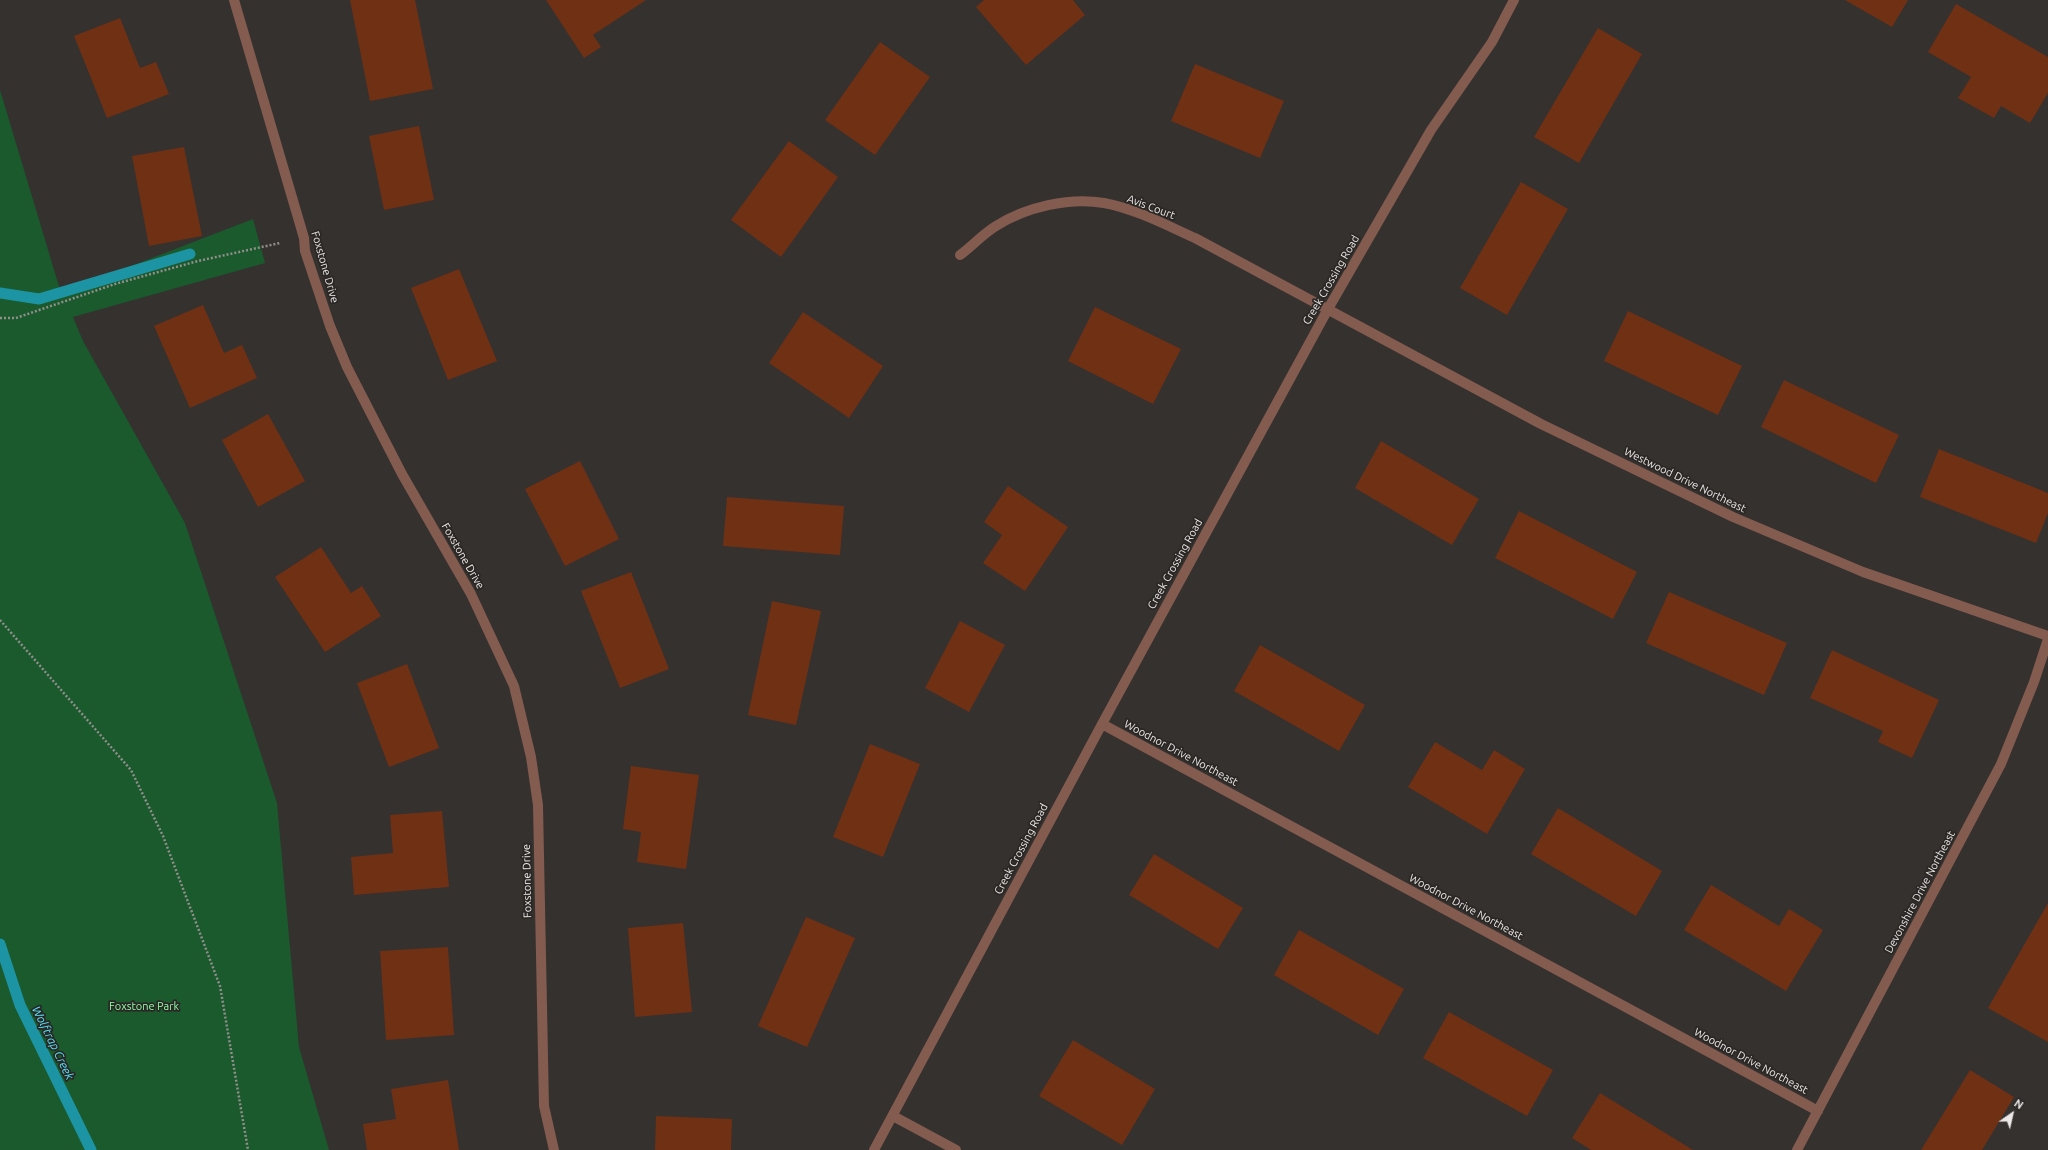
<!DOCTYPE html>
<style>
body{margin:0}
#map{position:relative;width:2048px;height:1150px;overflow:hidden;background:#34312f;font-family:Ubuntu,sans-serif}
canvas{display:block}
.north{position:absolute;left:1992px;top:1094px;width:40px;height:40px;-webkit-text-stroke:3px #2a2725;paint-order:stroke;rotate:34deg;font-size:11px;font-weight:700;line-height:16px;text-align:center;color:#ebe8e7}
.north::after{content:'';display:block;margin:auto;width:14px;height:18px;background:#ebe8e7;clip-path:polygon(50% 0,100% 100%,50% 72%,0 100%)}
</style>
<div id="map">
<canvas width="2048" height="1150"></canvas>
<div class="north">N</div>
</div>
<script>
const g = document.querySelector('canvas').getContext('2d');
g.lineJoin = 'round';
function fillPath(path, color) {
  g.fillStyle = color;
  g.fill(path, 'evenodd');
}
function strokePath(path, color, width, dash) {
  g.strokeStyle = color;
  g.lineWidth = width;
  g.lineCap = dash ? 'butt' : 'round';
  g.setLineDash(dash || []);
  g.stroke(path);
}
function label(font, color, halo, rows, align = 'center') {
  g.font = font + ' Ubuntu,sans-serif';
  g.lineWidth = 3.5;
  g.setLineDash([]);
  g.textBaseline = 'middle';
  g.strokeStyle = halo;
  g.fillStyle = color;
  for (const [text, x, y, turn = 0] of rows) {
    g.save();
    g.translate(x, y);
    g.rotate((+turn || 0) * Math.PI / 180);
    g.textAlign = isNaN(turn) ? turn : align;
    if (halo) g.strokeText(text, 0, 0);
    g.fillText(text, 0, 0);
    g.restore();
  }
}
fillPath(new Path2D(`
 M0 90 61 293 253 219 265 263 73 317 83 341 185 523 277 803 299 1047 329 1150H0Z`), '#1a5a2d');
strokePath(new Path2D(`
 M0 293 39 299 190 254
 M0 944 20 1005 91 1150`), '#1c94a3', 11);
fillPath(new Path2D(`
 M350 0H415L433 89 370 101Z
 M546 0H646L593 35 601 47 584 58Z
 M984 0H1073L1085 15 1026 65 976 7Z
 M1845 0H1908L1892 27Z
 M1956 4 2048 57V93L2030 123 2001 106 1994 118 1958 98 1971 77 1928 52Z
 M120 18 140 68 156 62 169 94 107 118 74 36Z
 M1598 28 1642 54 1579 163 1534 137Z
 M880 42 930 77 875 155 825 120Z
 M1195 64 1284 101 1260 158 1171 121Z
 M419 126 434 200 384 210 369 136Z
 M789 141 838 177 781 257 731 220Z
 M184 147 202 236 149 246 132 156Z
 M1521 182 1568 209 1507 315 1460 288Z
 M459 269 497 361 448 380 411 288Z
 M203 305 224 353 242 345 257 378 190 408 154 326Z
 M1095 307 1181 349 1153 404 1068 361Z
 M1628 311 1742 366 1718 415 1604 361Z
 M803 312 883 366 849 418 769 363Z
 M1784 380 1899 435 1876 483 1761 427Z
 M268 414 305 481 258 507 222 440Z
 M1381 441 1479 499 1452 545 1355 488Z
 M1939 449 2048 493V513L2036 543 1920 497Z
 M580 461 619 539 565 566 525 489Z
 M1008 486 1068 527 1025 591 983 563 1002 535 984 522Z
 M727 497 844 506 840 555 723 546Z
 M1519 511 1637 572 1613 619 1495 558Z
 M321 547 351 593 362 586 381 616 325 652 275 577Z
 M631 572 669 669 620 688 581 591Z
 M1669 592 1787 643 1764 695 1646 643Z
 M772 601 821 611 796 725 748 715Z
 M960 621 1005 645 969 712 925 688Z
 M1260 645 1365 705 1339 751 1234 691Z
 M1832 650 1939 700 1912 758 1878 742 1883 731 1810 698Z
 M407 664 439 748 389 767 357 683Z
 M1435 742 1482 770 1494 750 1525 769 1487 834 1408 787Z
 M870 744 920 764 883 857 833 837Z
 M631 766 699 775 686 869 637 862 641 832 623 829Z
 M1558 808 1662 871 1636 916 1531 854Z
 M442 811 449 887 354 895 351 857 393 853 390 815Z
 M1154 854 1243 908 1218 949 1129 895Z
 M1711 885 1779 926 1789 909 1823 930 1786 991 1684 930Z
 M2048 903V1042L1988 1008Z
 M806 917 855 938 807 1047 758 1026Z
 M683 923 692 1012 635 1017 628 928Z
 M1299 930 1404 989 1378 1035 1274 975Z
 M448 947 454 1035 386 1040 380 951Z
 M1449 1012 1553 1070 1527 1116 1423 1058Z
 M1073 1040 1155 1089 1122 1145 1039 1096Z
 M1970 1070 2014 1097 1982 1150H1921Z
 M448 1080 459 1150H367L363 1124 396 1119 391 1089Z
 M1600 1093 1693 1150H1591L1572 1138Z
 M656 1116 732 1119 731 1150H655Z`), '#703014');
strokePath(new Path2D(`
 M0 318H16L115 284 198 261 280 243
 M0 620 131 770 163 836 220 986 248 1150`), '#918e8c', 2.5, [2, 2]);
strokePath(new Path2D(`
 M234 0 304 238 305 251 330 326 347 367 402 474 471 594 514 686 531 757 538 805 544 1106 554 1150
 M960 255C972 246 983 234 996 226 1026 207 1069 197 1104 203 1136 209 1166 225 1195 238L1541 424 1733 517 1863 572 2048 636
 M1102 724 1818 1111
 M893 1116 956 1150
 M874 1150 1102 724 1328 309 1431 130 1492 42 1514 0
 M1797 1150 2001 764 2034 682 2048 639`), '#835b4f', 10);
label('11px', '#ebe8e7', '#2a2725', [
 ["Avis Court",1151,207,21],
 ["Foxstone Drive",325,267,74],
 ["Creek Crossing Road",1331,280,-60],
 ["Westwood Drive Northeast",1685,480,26],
 ["Foxstone Drive",463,556,60],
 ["Creek Crossing Road",1175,564,-61],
 ["Woodnor Drive Northeast",1181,753,28],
 ["Creek Crossing Road",1021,849,-62],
 ["Foxstone Drive",527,881,-91],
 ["Devonshire Drive Northeast",1920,892,-62],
 ["Woodnor Drive Northeast",1466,907,28],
 ["Woodnor Drive Northeast",1751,1061,28]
]);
label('11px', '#8ffba6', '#2a2725', [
 ["Foxstone Park",144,1006]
]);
label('italic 12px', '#55e4f9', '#2a2725', [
 ["Wolftrap Creek",53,1043,64]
]);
</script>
